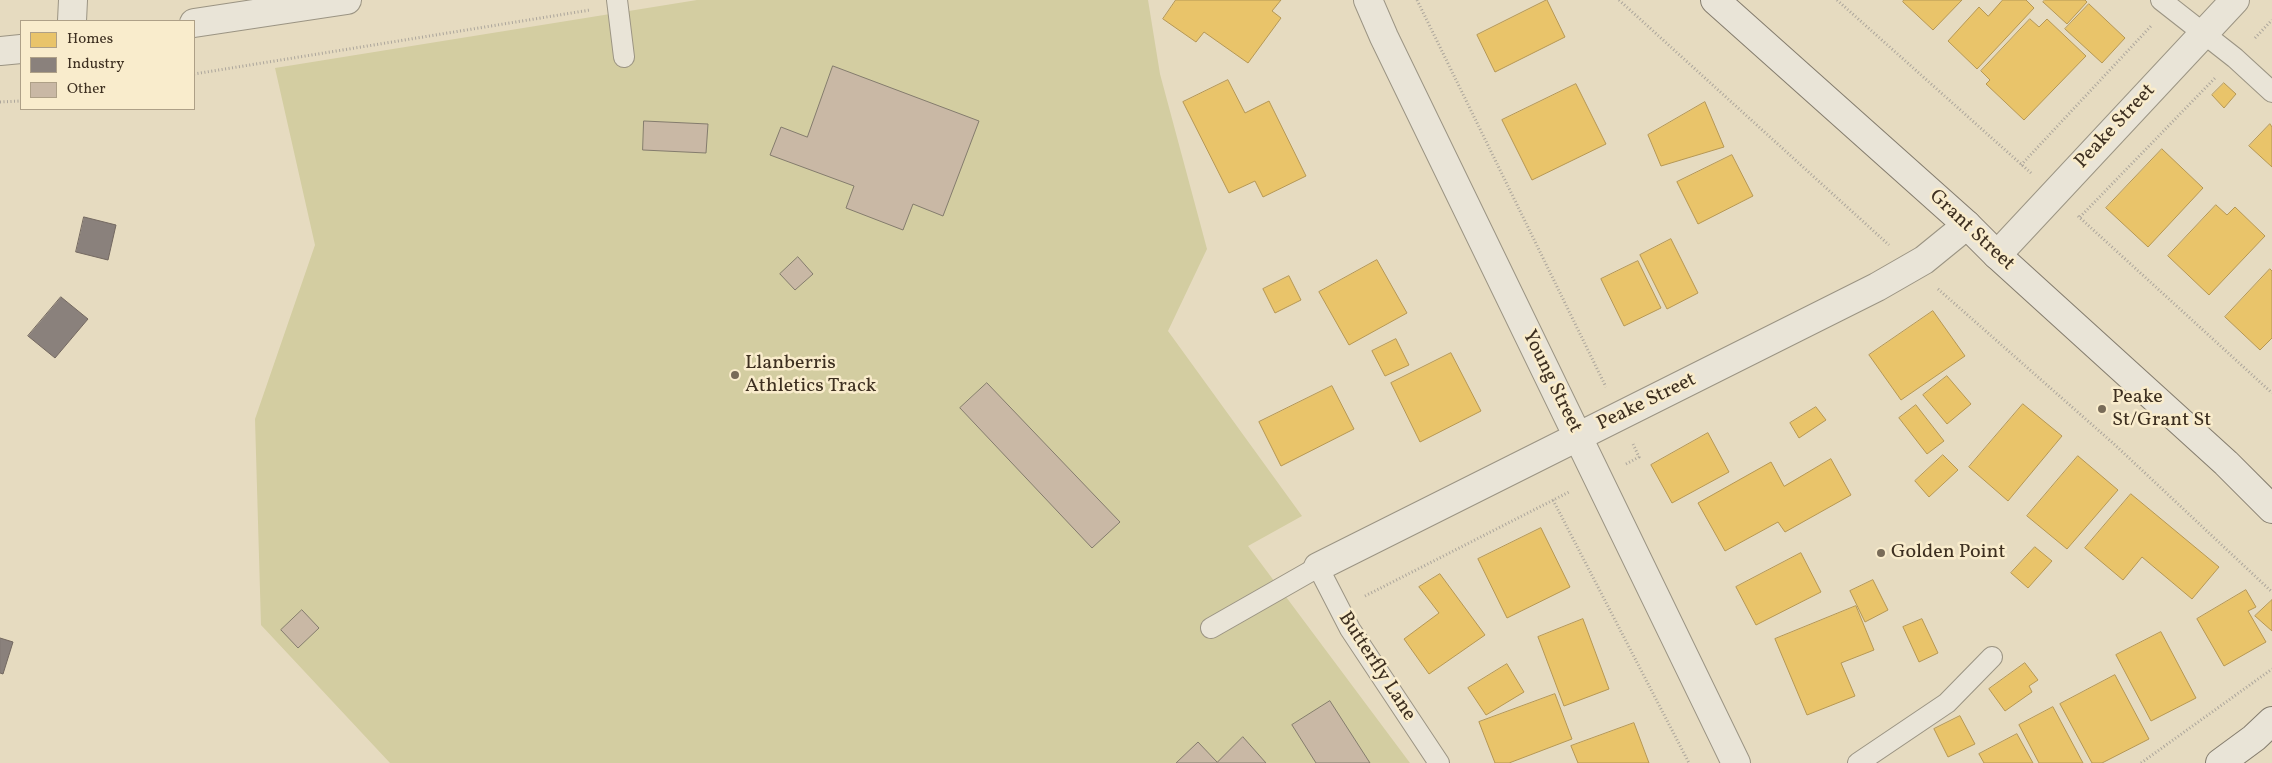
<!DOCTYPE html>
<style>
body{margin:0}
#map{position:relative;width:2272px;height:763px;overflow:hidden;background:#e6dbc0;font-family:Vollkorn,serif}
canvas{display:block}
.legend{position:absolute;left:20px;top:20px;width:175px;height:90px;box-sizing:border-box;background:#f9eccc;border:1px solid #aea087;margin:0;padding:6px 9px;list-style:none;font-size:15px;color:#3d2f20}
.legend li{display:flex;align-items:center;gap:10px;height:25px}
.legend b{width:25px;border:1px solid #aea087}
</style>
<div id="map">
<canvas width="2272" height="763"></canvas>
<ul class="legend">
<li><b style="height:14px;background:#e9c46a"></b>Homes</li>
<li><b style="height:14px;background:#8a817c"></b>Industry</li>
<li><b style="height:14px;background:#c9b8a5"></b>Other</li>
</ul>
</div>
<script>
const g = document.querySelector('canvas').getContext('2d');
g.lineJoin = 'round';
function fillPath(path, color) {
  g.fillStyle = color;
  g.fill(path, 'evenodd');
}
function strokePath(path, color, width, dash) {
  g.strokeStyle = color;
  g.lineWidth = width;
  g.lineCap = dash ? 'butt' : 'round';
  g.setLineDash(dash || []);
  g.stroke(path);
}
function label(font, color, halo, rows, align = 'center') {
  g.font = font + ' Vollkorn,serif';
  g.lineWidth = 5;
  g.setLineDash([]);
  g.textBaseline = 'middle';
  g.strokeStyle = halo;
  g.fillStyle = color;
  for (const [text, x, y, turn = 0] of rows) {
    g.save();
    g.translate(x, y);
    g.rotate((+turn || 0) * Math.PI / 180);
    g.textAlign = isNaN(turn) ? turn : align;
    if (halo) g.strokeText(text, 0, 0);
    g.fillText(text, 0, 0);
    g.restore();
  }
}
fillPath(new Path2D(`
 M697 0H1148L1160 74 1207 249 1168 331 1302 516 1248 546 1410 763H390L261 625 255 419 315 245 275 68Z`), '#d3cda1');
const homes = new Path2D(`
 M1176 0H1281L1272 11 1281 18 1248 63 1204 32 1196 42 1163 19Z
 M1547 0 1565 37 1495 72 1477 35Z
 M1904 0H1962L1933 30 1903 2Z
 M2003 0H2026L2034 8 1977 69 1948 41 1979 7 1988 16Z
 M2045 0H2085L2087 2 2067 24 2043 2Z
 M2089 4 2125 38 2102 63 2065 29Z
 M2030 19 2039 27 2047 19 2086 56 2024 120 1986 84 1990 80 1981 71Z
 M1228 80 1245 113 1269 101 1306 176 1263 197 1255 181 1229 193 1183 102Z
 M2224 83 2236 94 2224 108 2212 95Z
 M1576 84 1606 144 1532 180 1502 120Z
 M1705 102 1724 147 1661 166 1648 135Z
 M2270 124 2272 127V167L2249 146Z
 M2162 149 2203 188 2148 247 2106 208Z
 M1732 155 1753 196 1698 224 1677 182Z
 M2216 205 2227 215 2235 207 2265 236 2209 295 2168 256Z
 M1671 239 1698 293 1667 309 1640 255Z
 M1377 260 1407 313 1349 345 1319 292Z
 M1638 261 1661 308 1624 326 1601 279Z
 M2270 269 2272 271V338L2260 350 2225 317Z
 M1289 276 1301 300 1275 313 1263 289Z
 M1933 311 1965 356 1901 400 1869 355Z
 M1396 339 1409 365 1385 376 1372 351Z
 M1451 353 1481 411 1420 442 1391 383Z
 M1947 376 1971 404 1947 424 1923 395Z
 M1332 386 1354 429 1281 466 1259 422Z
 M2023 404 2062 436 2008 501 1969 467Z
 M1916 405 1944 441 1927 454 1899 418Z
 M1816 407 1826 420 1799 438 1790 423Z
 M1708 433 1729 472 1672 503 1651 465Z
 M1943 455 1958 470 1929 497 1915 481Z
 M2078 456 2118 490 2067 549 2027 516Z
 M1831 459 1851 495 1785 532 1778 522 1725 551 1698 503 1771 462 1784 486Z
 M2131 494 2219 567 2192 599 2142 557 2123 580 2085 548Z
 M1541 528 1570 587 1507 618 1478 559Z
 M2035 547 2052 561 2028 588 2011 573Z
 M1801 553 1821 592 1756 625 1736 587Z
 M1440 574 1485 635 1429 674 1404 639 1439 613 1419 587Z
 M1873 580 1888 610 1865 622 1850 591Z
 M2246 590 2256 607 2248 611 2266 642 2224 666 2197 619Z
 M2272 600V631L2255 616Z
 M1856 606 1874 650 1841 663 1855 696 1807 715 1775 639Z
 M1583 619 1609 689 1564 706 1538 637Z
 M1922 619 1938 653 1919 662 1903 627Z
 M2161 632 2196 698 2151 721 2116 655Z
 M2025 663 2038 680 2029 686 2032 692 2005 711 1989 689Z
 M1507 664 1524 692 1486 715 1468 688Z
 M2115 675 2149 739 2102 763H2092L2060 704Z
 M1555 694 1572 739 1509 763H1495L1479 722Z
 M2053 707 2083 763H2039L2019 725Z
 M1960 716 1975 744 1948 757 1934 729Z
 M1634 723 1649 763H1578L1571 746Z
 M2017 734 2033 763H1984L1979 754Z`);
fillPath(homes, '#e9c46a');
strokePath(homes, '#b59754', 1);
const industry = new Path2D(`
 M84 217 116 225 108 260 76 252Z
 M61 297 88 319 55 358 28 336Z
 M0 638 13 642 3 674 0 673Z`);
fillPath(industry, '#8a817c');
strokePath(industry, '#736860', 1);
const building = new Path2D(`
 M833 66 979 121 943 216 913 204 903 230 846 208 854 186 770 155 781 127 807 137Z
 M644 121 708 124 706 153 643 150Z
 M798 257 813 274 795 290 780 274Z
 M987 383 1120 522 1092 548 960 408Z
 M302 610 319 628 298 648 281 630Z
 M1330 701 1370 763H1316L1292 725Z
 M1243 737 1266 763H1176L1198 742 1217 762Z`);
fillPath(building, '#c9b8a5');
strokePath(building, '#847c6d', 1);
const service = new Path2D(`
 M617 0 624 57
 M2161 0 2235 58 2272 92
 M1211 628 1318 567 1350 629 1439 763
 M1858 763 1947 703 1992 657`);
const minor = new Path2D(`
 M1368 0 1384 37 1736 763
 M72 21 73 0
 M194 23 347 0
 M0 51 21 49
 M1997 255 2235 0
 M1318 567 1877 287 1924 260 1967 225`);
const secondary = new Path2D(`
 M1715 0 1967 225 1997 255 2226 463 2272 509
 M2220 763 2254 738 2272 721`);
strokePath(service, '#9b9483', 22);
strokePath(minor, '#9b9483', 30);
strokePath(secondary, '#847c6d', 30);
strokePath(new Path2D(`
 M1417 0 1606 387
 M1619 0 1889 245
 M1837 0 2031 173
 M2255 38 2272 20
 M194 74 590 10
 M0 102 21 101
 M2021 165 2151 26
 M2078 216 2272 393
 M2080 217 2215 78
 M1938 289 2114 444 2272 592
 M1626 464 1639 457 1633 444
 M1553 500 1689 763
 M1365 596 1569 492
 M2141 763 2272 669`), '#aba59b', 3, [1, 2.5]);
strokePath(service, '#e9e4d7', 20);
strokePath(minor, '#e9e4d7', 28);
strokePath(secondary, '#e9e4d7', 28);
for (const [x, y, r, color] of [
 [735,375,5,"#786b58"],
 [2102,409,5,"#786b58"],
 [1881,553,5,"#786b58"]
]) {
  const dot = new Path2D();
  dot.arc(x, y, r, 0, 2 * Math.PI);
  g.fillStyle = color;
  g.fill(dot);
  strokePath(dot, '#f9eccc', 2);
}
label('20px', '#3d2f20', '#f9eccc', [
 ["Peake Street",2116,127,-47],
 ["Grant Street",1971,231,43],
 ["Young Street",1551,382,64],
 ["Peake Street",1647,403,-26],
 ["Butterfly Lane",1376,667,57]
]);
label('20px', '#3d2f20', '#f9eccc', [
 ["Llanberris",745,364],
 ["Athletics Track",745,387],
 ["Peake",2112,398],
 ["St/Grant St",2112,421],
 ["Golden Point",1891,553]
], 'left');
</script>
